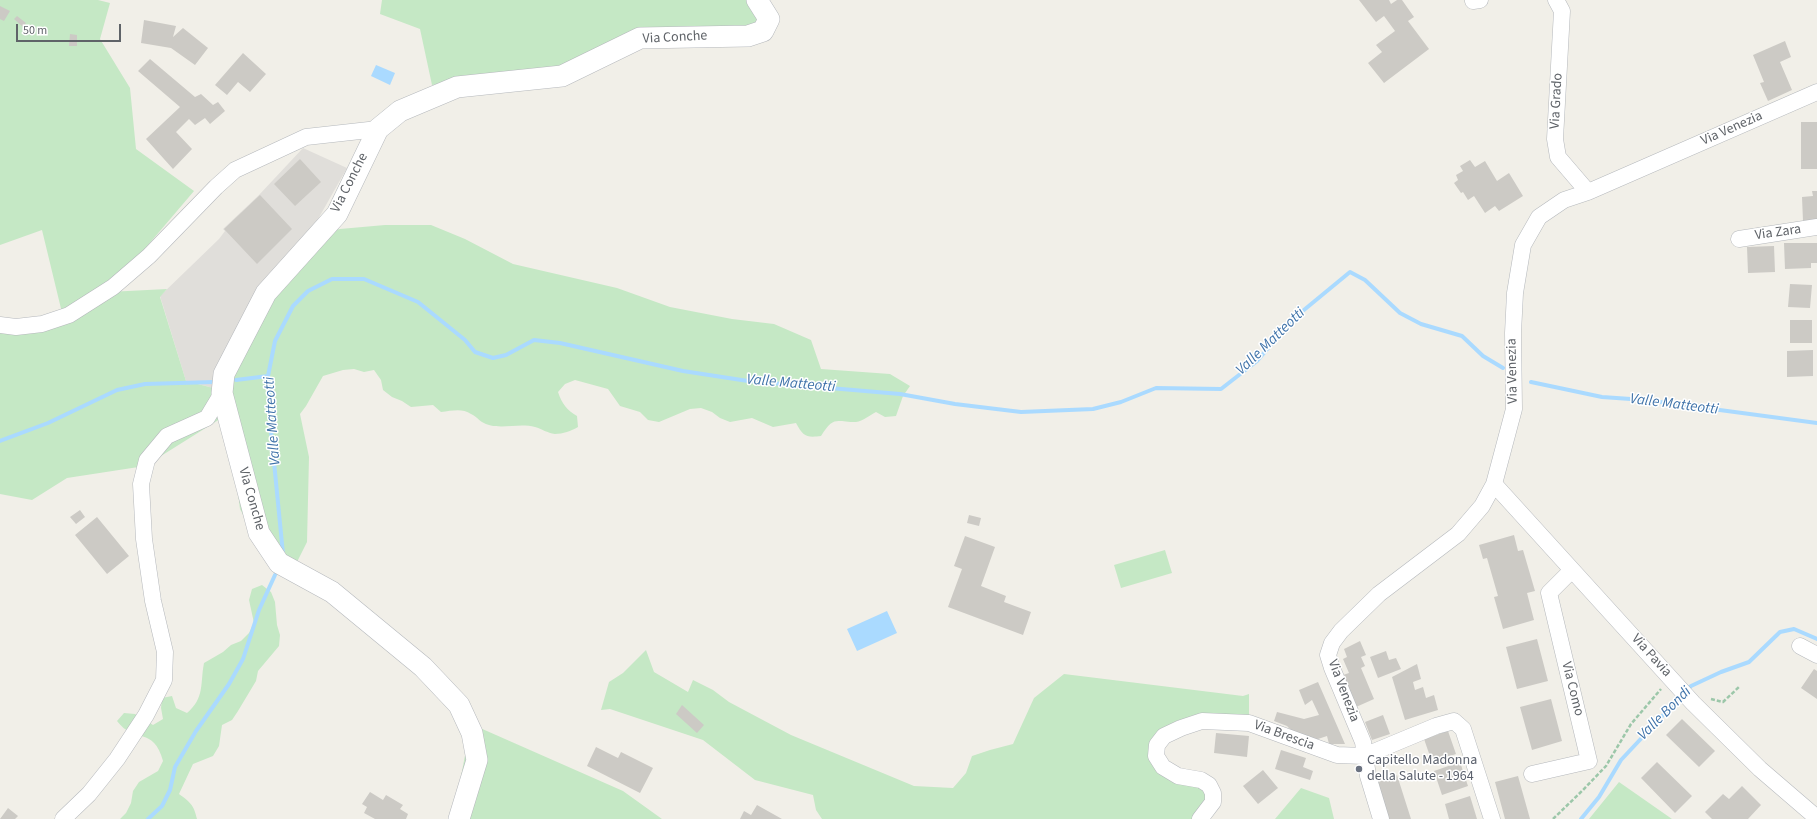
<!DOCTYPE html>
<style>
body{margin:0}
#map{position:relative;width:1817px;height:819px;overflow:hidden;background:#f1efe8;font-family:"Source Sans 3",sans-serif}
canvas{display:block}
.scale{position:absolute;left:16px;top:24px;width:105px;height:18px;box-sizing:border-box;border:2px solid #5f6368;border-top:0;padding-left:5px;font-size:12px;line-height:14px;white-space:nowrap;color:#5f6368;-webkit-text-stroke:3px #fff;paint-order:stroke}
</style>
<div id="map">
<canvas width="1817" height="819"></canvas>
<div class="scale">50 m</div>
</div>
<script>
const g = document.querySelector('canvas').getContext('2d');
g.lineJoin = 'round';
function fillPath(path, color) {
  g.fillStyle = color;
  g.fill(path, 'evenodd');
}
function strokePath(path, color, width, dash) {
  g.strokeStyle = color;
  g.lineWidth = width;
  g.lineCap = dash ? 'butt' : 'round';
  g.setLineDash(dash || []);
  g.stroke(path);
}
function label(font, color, halo, rows, align = 'center') {
  g.font = font + ' "Source Sans 3",sans-serif';
  g.lineWidth = 3;
  g.setLineDash([]);
  g.textBaseline = 'middle';
  g.strokeStyle = halo;
  g.fillStyle = color;
  for (const [text, x, y, turn = 0] of rows) {
    g.save();
    g.translate(x, y);
    g.rotate((+turn || 0) * Math.PI / 180);
    g.textAlign = isNaN(turn) ? turn : align;
    if (halo) g.strokeText(text, 0, 0);
    g.fillText(text, 0, 0);
    g.restore();
  }
}
fillPath(new Path2D(`
 M303 148 347 168 309 235 225 391 186 381 160 296 219 239 225 231 223 229 259 195Z`), '#e0deda');
fillPath(new Path2D(`
 M0 0H98L110 3 100 39 130 88 136 149 194 191 108 292 167 289 160 297 186 381 225 391 309 235 340 229 385 225H431L465 239 513 264 617 288 670 307 732 319 774 324 811 340 821 369 890 374 910 386 903 396 896 416 885 417 876 412C870 415 863 421 856 422 836 422 834 415 821 436 806 438 803 436 796 423L773 427 752 418 730 422 720 418 712 412 701 408 690 409 659 422 648 420 640 412 620 406 608 389 575 380 565 384 558 392C562 404 567 410 577 416L578 427C571 431 563 434 555 434 547 433 542 429 535 427 520 423 503 429 489 425 480 423 478 417 471 414 462 408 452 411 441 412L433 405 411 407 402 401 392 397 383 390 381 380 374 370 364 372 354 369 343 370 323 376 306 406 300 414 309 457 307 542 295 566 261 549 240 509 228 414 145 466 67 478 32 500 0 494V324L64 321 42 230 0 245Z
 M382 0H757L762 13 755 30 653 39 559 70 432 85 420 29 380 14Z
 M1165 550 1172 573 1121 588 1114 565Z
 M262 585 271 592 275 602 277 625 280 635 279 646 258 671 256 681 238 711 232 720 222 725 219 746 213 756 193 764 179 794C190 802 194 805 197 819H120L126 813 131 803 133 791 139 782 158 771 163 761C154 726 134 744 117 721L124 713 135 714 153 725 163 719 161 708 162 698 172 696 176 708 187 713C205 698 200 683 204 663L223 652 231 645 241 641 249 633 254 623 249 600 252 589Z
 M646 650 654 672 688 692 693 680 713 690 729 702 791 735 914 786 953 788 966 773 972 756 990 750 1013 744 1034 698 1064 674 1243 696 1249 694V723L1181 728 1156 756 1209 785 1200 819H822L816 810 813 795 755 780 703 740 610 709 601 710 609 682 623 673Z
 M471 724 623 791 662 819H449L455 808Z
 M1619 782 1672 819H1589Z
 M1301 788 1329 798 1334 819H1275Z`), '#c5e8c5');
fillPath(new Path2D(`
 M376 65 395 73 390 85 371 76Z
 M887 611 897 633 857 651 847 629Z`), '#aadaff');
strokePath(new Path2D(`
 M236 380 268 376
 M1531 382 1602 397 1645 400 1817 423
 M0 441 48 423 117 390 145 384 214 382
 M283 554 270 421 268 376 275 341 293 306 308 291 332 279H364L418 302 465 340 475 352 493 358 506 355 534 340 560 343 683 371 748 381 900 394 955 404 1021 412 1093 409 1121 402 1156 388 1221 389 1257 361 1293 319 1350 272 1365 280 1400 313 1421 324 1462 336 1483 356 1503 368
 M1686 691 1691 686 1721 672 1749 662 1780 632 1794 629 1817 639
 M148 819 162 806 170 790 175 767 196 731 229 684 243 659 259 610 275 575
 M1581 819 1599 797 1621 760 1681 696`), '#aadaff', 4);
fillPath(new Path2D(`
 M1359 0H1389L1391 4 1397 0H1402L1414 17 1408 21 1429 49 1384 83 1368 63 1382 52 1376 45 1395 31 1384 16 1376 22Z
 M0 6 10 11 4 21 0 19Z
 M17 16 26 23 23 27 14 19Z
 M144 20 176 26 173 37 183 28 208 48 195 65 171 48 141 43Z
 M70 34 77 35V46H69Z
 M1785 41 1791 57 1780 62 1792 90 1768 101 1760 83 1764 82 1753 55Z
 M243 53 266 74 250 92 238 82 227 95 215 85Z
 M150 59 195 97 201 94 213 105 218 102 225 111 210 124 205 118 195 125 189 119 176 132 192 149 173 169 146 139 180 107 138 71Z
 M1801 122H1817V169H1801Z
 M300 159 321 182 295 206 274 184Z
 M1470 160 1475 167 1485 161 1497 181 1509 173 1523 196 1499 211 1495 206 1485 213 1474 196 1468 200 1463 192 1461 193 1454 183 1458 180 1456 175 1463 171 1460 166Z
 M1812 191H1817V220L1803 221 1802 197 1813 196Z
 M260 195 292 229 257 264 224 229Z
 M1784 243H1817V263H1811V268L1785 269Z
 M1774 246 1775 272 1748 273 1747 247Z
 M1790 284 1812 285 1810 308 1788 307Z
 M1790 320H1812V343H1790Z
 M1813 350V376L1787 377V351Z
 M80 510 85 517 76 524 70 517Z
 M969 515 981 518 979 526 967 523Z
 M97 517 129 556 107 574 75 535Z
 M1514 535 1518 551 1523 550 1535 591 1527 593 1534 620 1503 629 1494 597 1498 596 1487 558 1483 559 1479 545Z
 M965 536 995 547 981 586 1006 596 1004 602 1031 612 1023 635 948 607 962 569 954 566Z
 M1537 639 1548 681 1517 689 1506 647Z
 M1360 641 1366 655 1361 657 1365 666 1361 668 1374 699 1356 707 1343 675 1349 673 1343 659 1347 657 1344 649Z
 M1386 651 1389 660 1396 658 1401 669 1378 678 1370 657Z
 M1417 664 1421 679 1413 682 1415 690 1423 687 1426 698 1434 695 1438 710 1405 720 1392 677Z
 M1814 669 1817 671V699L1801 688Z
 M1318 682 1345 744H1329L1327 736 1315 740 1292 731 1287 726 1274 721 1277 712 1304 719 1319 715 1312 700 1305 705 1299 690Z
 M1551 699 1562 741 1532 750 1520 707Z
 M682 705 704 725 697 733 676 714Z
 M1383 715 1390 734 1372 740 1365 722Z
 M1682 719 1715 751 1699 767 1666 735Z
 M1448 731 1456 754 1432 762 1424 739Z
 M1216 733 1249 736 1247 757 1214 753Z
 M596 747 618 758 621 752 653 768 640 793 587 766Z
 M1281 750 1306 758 1303 767 1313 771 1310 780 1275 769Z
 M1460 762 1468 786 1442 795 1434 771Z
 M1657 762 1692 796 1675 813 1641 778Z
 M1263 770 1278 788 1258 804 1243 786Z
 M1397 775 1411 819H1389L1377 782Z
 M1518 776 1530 819H1505L1495 782Z
 M1742 786 1761 805 1748 819H1712L1705 812 1723 794 1729 799Z
 M370 792 383 800 386 795 403 805 400 809 408 814 406 819H375L364 813 367 807 362 804Z
 M1470 796 1477 819H1449L1445 804Z
 M757 805 782 819H740L744 811 751 815Z
 M8 808 18 816 15 819H0Z`), '#cccac5');
const minor = new Path2D(`
 M1556 0 1562 11 1555 139 1558 157 1588 192
 M1473 1 1480 0
 M1739 239 1817 227
 M0 325 16 327 42 324 69 315 113 287 149 256 216 187 235 170 306 137 378 129
 M1494 484 1693 703 1760 769 1817 818
 M1800 646 1817 655
 M1532 774 1589 761 1549 593 1572 570
 M63 819 89 794 117 759 146 715 164 680 165 652 153 601 144 539 141 484 147 460 167 436 207 418 222 393
 M1200 819 1213 802V793L1209 785 1201 780 1178 776 1163 767 1156 756 1157 745 1164 736 1181 728 1202 721 1249 723 1337 755 1364 756 1436 726 1454 721 1463 729 1492 819
 M1381 819 1368 776 1363 742 1332 668 1328 655 1332 643 1341 631 1379 594 1458 534 1482 506 1494 484 1514 409 1513 333 1515 293 1523 245 1539 217 1564 200 1588 192 1817 92`);
const tertiary = new Path2D(`
 M459 819 477 760 472 733 459 705 423 667 332 592 279 563 259 533 222 393 224 374 266 293 337 214 378 129 400 111 457 87 562 76 640 38 748 36 763 31 769 19 757 0`);
strokePath(minor, '#b5b8bc', 17);
strokePath(tertiary, '#b5b8bc', 22);
strokePath(new Path2D(`
 M1711 699 1723 702 1739 687
 M1553 819 1583 790 1606 766 1631 724 1661 689`), '#9cc7a9', 2.5, [4, 2]);
strokePath(minor, '#fff', 16);
strokePath(tertiary, '#fff', 21);
for (const [x, y, r, color] of [
 [1359,769,4,"#6b7280"]
]) {
  const dot = new Path2D();
  dot.arc(x, y, r, 0, 2 * Math.PI);
  g.fillStyle = color;
  g.fill(dot);
  strokePath(dot, '#fff', 1.5);
}
label('14px', '#5f6368', '#fff', [
 ["Via Conche",675,38,-3],
 ["Via Grado",1557,101,-87],
 ["Via Venezia",1732,129,-24],
 ["Via Conche",350,183,-63],
 ["Via Zara",1778,233,-8],
 ["Via Venezia",1513,371,-91],
 ["Via Conche",251,499,74],
 ["Via Pavia",1651,656,48],
 ["Via Como",1572,689,76],
 ["Via Venezia",1343,691,69],
 ["Via Brescia",1284,736,20]
]);
label('14px', '#5b616d', '#fff', [
 ["Capitello Madonna",1367,761],
 ["della Salute - 1964",1367,777]
], 'left');
label('italic 15px', '#4174aa', '#fff', [
 ["Valle Matteotti",1271,342,-44],
 ["Valle Matteotti",791,384,5],
 ["Valle Matteotti",1674,405,7],
 ["Valle Matteotti",273,421,-94],
 ["Valle Bondi",1665,714,-45]
]);
</script>
